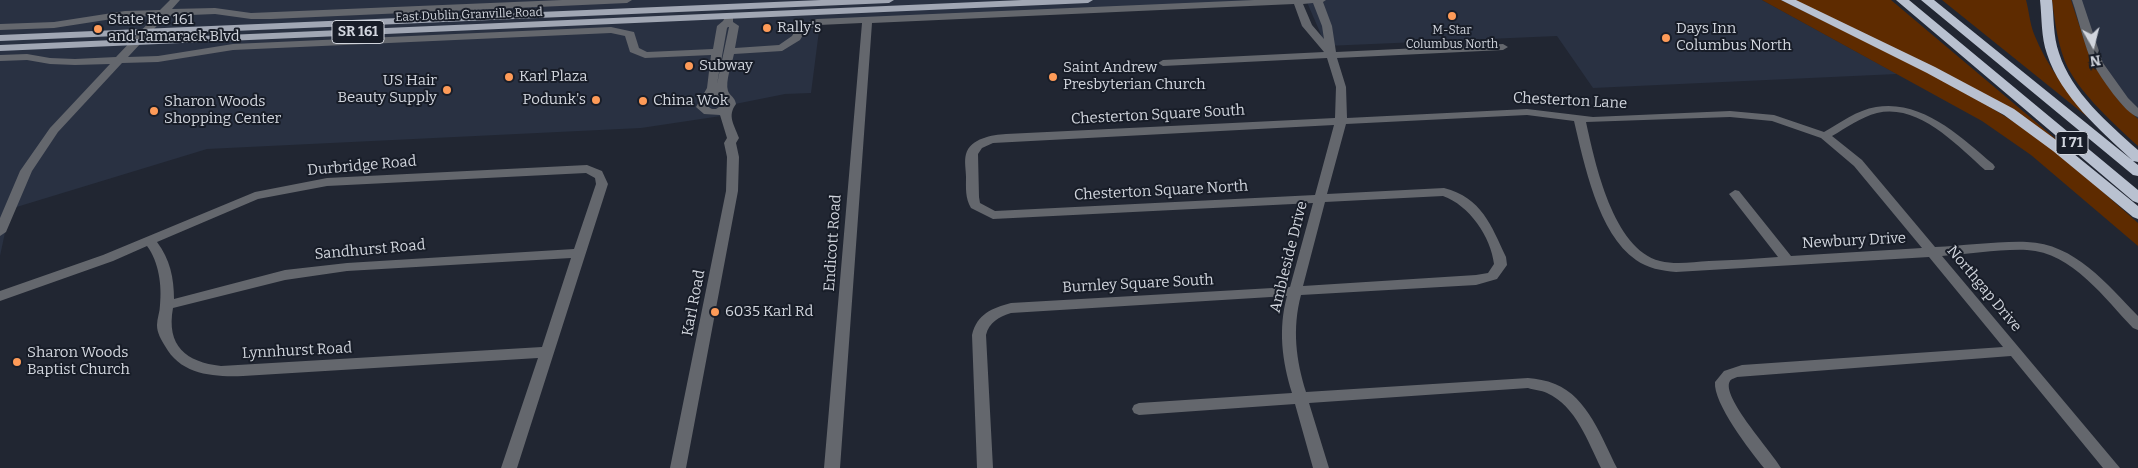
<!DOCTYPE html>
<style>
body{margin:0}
#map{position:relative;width:2138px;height:468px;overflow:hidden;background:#212632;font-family:Bitter,serif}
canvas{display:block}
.north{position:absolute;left:2068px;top:20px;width:50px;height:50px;-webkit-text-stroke:4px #181d28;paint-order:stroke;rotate:172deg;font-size:14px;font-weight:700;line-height:20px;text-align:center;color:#d1d5dd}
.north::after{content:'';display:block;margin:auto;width:18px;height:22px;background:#d1d5dd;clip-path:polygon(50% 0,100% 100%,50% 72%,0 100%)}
</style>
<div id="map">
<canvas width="2138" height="468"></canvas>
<div class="north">N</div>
</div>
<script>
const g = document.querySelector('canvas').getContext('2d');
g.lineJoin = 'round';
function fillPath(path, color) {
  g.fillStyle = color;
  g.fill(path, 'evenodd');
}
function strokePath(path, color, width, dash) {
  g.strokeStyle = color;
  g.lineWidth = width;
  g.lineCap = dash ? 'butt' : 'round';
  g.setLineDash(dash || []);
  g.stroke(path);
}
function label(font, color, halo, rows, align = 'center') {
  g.font = font + ' Bitter,serif';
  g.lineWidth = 4;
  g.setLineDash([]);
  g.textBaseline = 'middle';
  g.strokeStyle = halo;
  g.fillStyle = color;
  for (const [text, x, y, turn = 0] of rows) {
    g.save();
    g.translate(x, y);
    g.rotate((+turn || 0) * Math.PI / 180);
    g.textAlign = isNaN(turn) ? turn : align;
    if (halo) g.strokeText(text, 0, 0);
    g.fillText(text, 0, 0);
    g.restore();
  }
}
fillPath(new Path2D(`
 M0 0H1286L820 23 811 93 785 94 720 107 721 116 641 128 207 149 10 209 0 256Z
 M1306 0H1762L1897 74 1593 88 1557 36 1326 46Z
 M2071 0H2138V119L2119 101 2091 61Z`), '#293142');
fillPath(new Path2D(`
 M1762 0H1781C1859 39 1941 74 2014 122 2059 151 2098 188 2138 223V246L2031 155 1982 121Z
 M1794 0H1891L2056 139 2053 140Z
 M1942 0H2026C2029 11 2030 24 2034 34 2047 67 2068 92 2090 119Z
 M2052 0H2071L2091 61 2119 101 2138 119V146C2115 125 2082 95 2068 68 2058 48 2055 22 2052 0Z`), '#5e2b00');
fillPath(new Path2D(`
 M170 0H180L172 9 215 8 251 13 562 0H632L627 3 271 19H251L215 14 166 16 128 57 158 56 233 44 611 27 634 32 639 48 647 52 713 49 717 26 723 21 727 14H733V22L739 26 735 48 779 45 792 36 798 26 817 19 1254 0H1326L1323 2 1332 26 1336 52 1503 44 1508 47 1503 50 1337 58 1346 87 1347 118 1527 109 1593 117 1730 111 1774 115 1824 132C1840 123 1857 110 1876 107 1922 99 1961 137 1993 164L1995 167 1993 170H1985C1957 145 1918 103 1877 113 1861 117 1846 128 1832 136L1862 160 1935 247C1965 246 1997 241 2027 242 2074 243 2108 285 2138 316V330L2133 328C2105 299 2072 252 2027 250 1999 249 1970 254 1942 256L2120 468H2103L2011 356 1737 377C1735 378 1731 379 1730 381 1720 396 1773 453 1781 468H1764C1750 451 1713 403 1715 382L1724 371 1742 365 2003 347 1929 257 1676 272C1662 271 1647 268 1636 260 1598 234 1584 163 1574 121L1527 115 1346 124 1327 194 1444 188C1482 198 1491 225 1506 257L1507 265 1497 279 1476 285 1301 295C1292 329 1296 360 1306 392L1528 378C1537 379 1546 380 1555 384 1588 397 1602 439 1617 468H1601C1588 442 1576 406 1547 393 1541 390 1534 390 1528 388L1309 403 1329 468H1313L1295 404 1139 415 1134 413 1132 409 1134 405 1139 403 1292 393C1282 361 1278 329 1287 296L1011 313C999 317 989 322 986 335L993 468H977L972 335C977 314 992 308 1011 303L1290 287 1313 203 993 219 971 208C965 198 966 188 966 177 966 170 964 161 966 154 971 138 992 135 1006 134L1335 118 1336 87 1327 58 1163 66 1158 63 1163 60 1324 52 1302 26 1294 4 872 23 840 468H824L862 23 819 25 806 30 800 40 782 51 734 54C732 64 725 81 728 91 730 96 735 97 736 104 727 116 734 124 739 138L736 143 739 157 738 191 686 468H670L726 191 727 157 724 143 727 138 720 115 704 114 696 107 707 88 711 55 645 58 630 52 625 36 611 33 233 50 158 62 122 63 58 132 32 171 6 232 0 236V218L20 171 50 128 110 64 75 65 50 64 27 60 0 61V55L27 54 50 58 75 59 116 57 155 16 125 17 54 28 0 30V24L54 22 125 11 160 10ZM1313 3 1322 26 1324 39 1312 25 1303 4ZM728 27H729L717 84 727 28ZM721 99 725 103 716 109H712L707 106 710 101ZM1730 117 1772 121 1821 138 1854 166 1922 248 1791 256 1739 191 1735 190 1729 194 1778 257C1755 259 1732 260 1709 261 1693 262 1676 265 1660 261 1613 249 1595 163 1586 122ZM1334 125 1315 195 995 211 980 203 979 197 978 154 982 148 993 143ZM1443 196C1469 205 1491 237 1494 264L1488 273 1476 275 1303 286 1325 202Z
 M2072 0H2082L2103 63 2128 98 2138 108V117C2125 114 2100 76 2093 64 2084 46 2079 20 2072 0Z
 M587 165 602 171 608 184 517 468H501L538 358 243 376C213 377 181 375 165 346 161 339 157 333 157 325 157 318 160 312 160 305 162 286 159 262 147 246L113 261 0 301V291L103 255 255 192 327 178ZM586 173 595 178 596 184 574 249 347 263 285 270 174 299C174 278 170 259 157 242L258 199 327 186ZM571 258 542 347 221 366C186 362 166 346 173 308L285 280 347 271Z`), '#64676d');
fillPath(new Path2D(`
 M821 0H894L889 3 0 41V35Z
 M1022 0H1093L1088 3 0 51V45Z`), '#a1a7b4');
fillPath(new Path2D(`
 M1781 0H1796L1935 67 2014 109 2063 145 2138 206V219L2133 217 2053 151 2004 115 1927 73Z
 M1896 0H1909L2138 190V203L2133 201Z
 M1921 0H1934L2132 160C2100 130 2061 97 2047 54 2041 37 2042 18 2040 0H2052C2054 17 2053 36 2059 53 2072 93 2108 123 2138 150V162L2133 161 2138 165V176L2133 175Z`), '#b9c1d0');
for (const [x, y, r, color] of [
 [1452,16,5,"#fe9b58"],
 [767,28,5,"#fe9b58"],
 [98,29,5,"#fe9b58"],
 [1666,38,5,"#fe9b58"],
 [689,66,5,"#fe9b58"],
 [509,77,5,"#fe9b58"],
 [1053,77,5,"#fe9b58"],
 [447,90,5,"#fe9b58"],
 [596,100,5,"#fe9b58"],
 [643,101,5,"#fe9b58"],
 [154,111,5,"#fe9b58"],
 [715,312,5,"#fe9b58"],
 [17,362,5,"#fe9b58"]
]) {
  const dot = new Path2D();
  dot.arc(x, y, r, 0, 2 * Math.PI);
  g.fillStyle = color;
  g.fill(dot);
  strokePath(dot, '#181d28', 2);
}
label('12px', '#d1d5dd', '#181d28', [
 ["East Dublin Granville Road",469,15,-2]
]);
label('12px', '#d1d5dd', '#181d28', [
 ["M-Star",1452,31],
 ["Columbus North",1452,45]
]);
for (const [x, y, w] of [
 [358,32,52],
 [2072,143,32]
]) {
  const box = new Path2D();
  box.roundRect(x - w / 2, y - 11.5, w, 23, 4);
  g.fillStyle = '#181d28';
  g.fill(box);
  strokePath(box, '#d1d5dd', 1);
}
label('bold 14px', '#d1d5dd', null, [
 ["SR 161",358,32],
 ["I 71",2072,143]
]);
label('15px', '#d1d5dd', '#181d28', [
 ["State Rte 161",108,20],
 ["and Tamarack Blvd",108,37],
 ["Rally's",777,28],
 ["Days Inn",1676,29],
 ["Columbus North",1676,46],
 ["Subway",699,66],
 ["Saint Andrew",1063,68],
 ["Presbyterian Church",1063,85],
 ["Karl Plaza",519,77],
 ["US Hair",437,81,"right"],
 ["Beauty Supply",437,98,"right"],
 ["Podunk's",586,100,"right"],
 ["China Wok",653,101],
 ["Sharon Woods",164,102],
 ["Shopping Center",164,119],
 ["6035 Karl Rd",725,312],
 ["Sharon Woods",27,353],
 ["Baptist Church",27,370]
], 'left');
label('15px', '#d1d5dd', '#181d28', [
 ["Chesterton Lane",1570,101,3],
 ["Chesterton Square South",1158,115,-3],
 ["Durbridge Road",362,166,-5],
 ["Chesterton Square North",1161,191,-3],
 ["Newbury Drive",1854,241,-3],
 ["Endicott Road",833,243,-86],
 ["Sandhurst Road",370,250,-5],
 ["Ambleside Drive",1289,257,-76],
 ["Burnley Square South",1138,284,-3],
 ["Northgap Drive",1984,289,50],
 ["Karl Road",694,303,-79],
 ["Lynnhurst Road",297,351,-3]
]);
</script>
